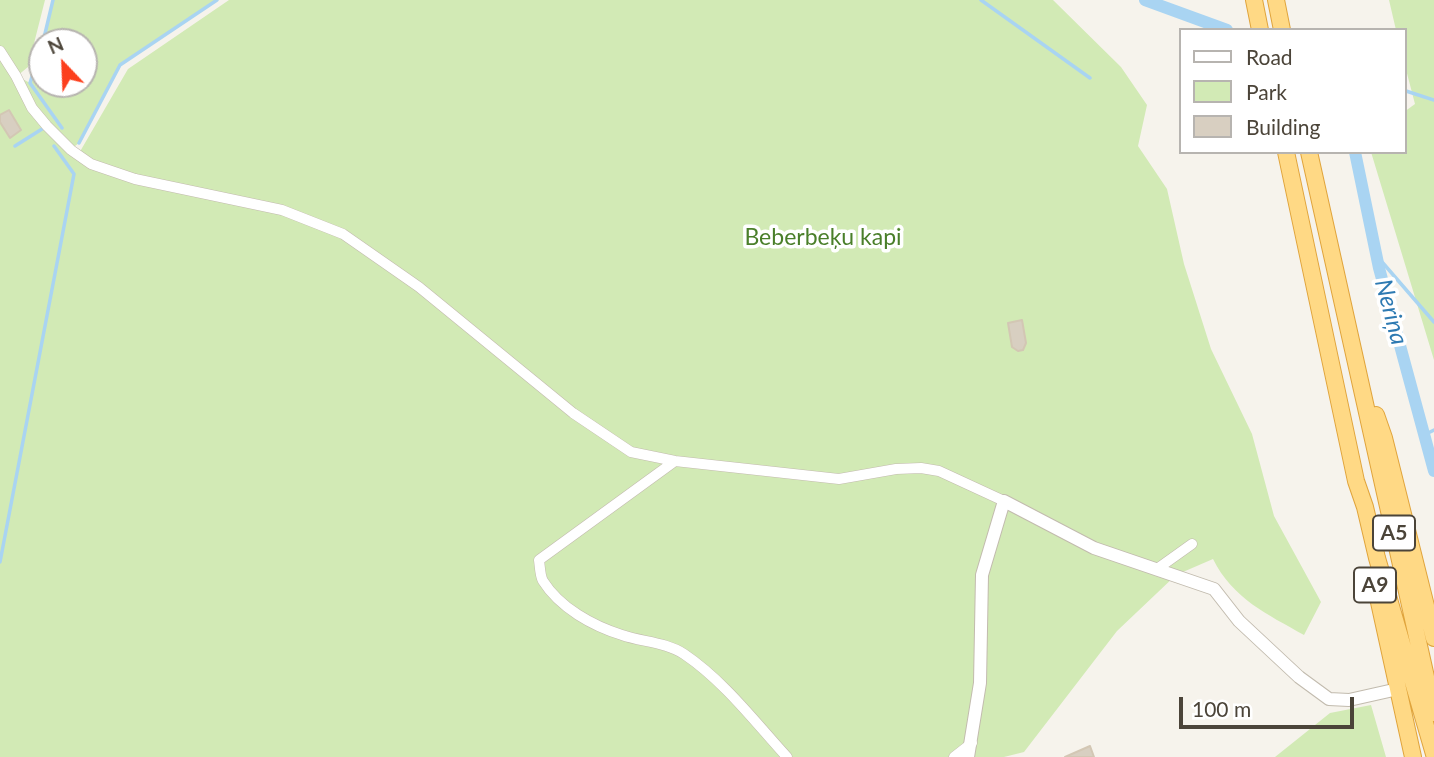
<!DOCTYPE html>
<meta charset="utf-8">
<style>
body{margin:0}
#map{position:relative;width:1434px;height:757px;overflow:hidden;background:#f6f3ec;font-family:Lato,sans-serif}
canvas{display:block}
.legend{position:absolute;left:1179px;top:28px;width:228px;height:126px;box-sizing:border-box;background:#fff;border:2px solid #b7b4b0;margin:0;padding:9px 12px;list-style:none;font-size:21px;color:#4b4439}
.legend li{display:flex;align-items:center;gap:14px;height:35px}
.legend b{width:35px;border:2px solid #b7b4b0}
.north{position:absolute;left:28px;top:28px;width:70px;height:70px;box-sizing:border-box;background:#fff;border:2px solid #b7b4b0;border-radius:50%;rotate:337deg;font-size:19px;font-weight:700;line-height:28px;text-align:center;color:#4b4439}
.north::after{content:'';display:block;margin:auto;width:24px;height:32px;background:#fc3f1d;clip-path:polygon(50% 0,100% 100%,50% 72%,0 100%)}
.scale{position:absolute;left:1179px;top:697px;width:175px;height:32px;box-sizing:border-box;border:4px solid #4b4439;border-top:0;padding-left:9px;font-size:21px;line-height:24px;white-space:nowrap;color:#4b4439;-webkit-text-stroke:5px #fff;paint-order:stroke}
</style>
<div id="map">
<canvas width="1434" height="757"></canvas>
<ul class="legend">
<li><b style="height:9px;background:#fff"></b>Road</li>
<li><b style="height:19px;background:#d2eab5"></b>Park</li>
<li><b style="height:19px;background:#d8cfc1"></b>Building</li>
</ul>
<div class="north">N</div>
<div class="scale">100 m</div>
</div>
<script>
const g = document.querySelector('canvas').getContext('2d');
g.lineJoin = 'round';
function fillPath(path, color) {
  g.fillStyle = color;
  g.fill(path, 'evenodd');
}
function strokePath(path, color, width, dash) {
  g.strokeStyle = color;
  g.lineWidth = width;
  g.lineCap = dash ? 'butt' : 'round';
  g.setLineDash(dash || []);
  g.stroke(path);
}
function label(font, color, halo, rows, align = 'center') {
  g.font = font + ' Lato,sans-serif';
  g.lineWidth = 7;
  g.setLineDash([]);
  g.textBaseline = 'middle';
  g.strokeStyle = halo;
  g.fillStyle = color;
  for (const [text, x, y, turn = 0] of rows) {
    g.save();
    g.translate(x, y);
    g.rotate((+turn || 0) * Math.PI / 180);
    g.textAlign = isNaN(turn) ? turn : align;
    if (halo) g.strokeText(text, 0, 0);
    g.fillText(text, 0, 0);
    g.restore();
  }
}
fillPath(new Path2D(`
 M0 0H45L28 67 17 76 30 83 42 44V84H84V42H43L53 0H217L120 65 79 143 71 149 78 155 128 69 229 0H1053L1121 67 1147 105 1138 146 1167 189 1184 264 1211 349 1252 434 1274 516 1321 602 1304 635C1267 614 1233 599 1213 559L1176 575 1117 631 1024 752 1004 757H0Z
 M1389 0H1434V360L1371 152H1404V112L1415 104 1404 62V30H1396Z
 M1371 705 1386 757H1275L1330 713Z`), '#d2eab5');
strokePath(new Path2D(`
 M981 0 1090 78
 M43 42 53 0
 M42 44 30 83 62 128
 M1404 93 1406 91 1434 100
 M79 143 120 65 217 0
 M15 146 42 129
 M1376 255 1434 322
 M1424 435 1434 430
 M0 562 74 174 54 146`), '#a9d4f2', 3.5);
strokePath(new Path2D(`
 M1145 0 1227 30
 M1355 152 1379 268 1434 471`), '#a9d4f2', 12);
const building = new Path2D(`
 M9 110 21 130 10 138 0 122V115Z
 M1022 320 1026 343 1023 350 1018 351 1012 347 1008 323Z
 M1090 746 1094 757H1065Z`);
fillPath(building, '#d8cfc1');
strokePath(building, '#d3c7b4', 2);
const minor = new Path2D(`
 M0 51 16 76 32 108 47 126 71 150 91 164 135 179 282 210 343 234 419 287 573 413 631 452 675 461 839 479 896 469 921 468 939 471 1004 501
 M675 461 539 560C540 567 540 576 543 581 560 608 593 626 622 635 642 642 666 642 684 654 724 681 755 722 787 757
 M1157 569 1192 544
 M954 757 972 743`);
const tertiary = new Path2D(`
 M968 757 980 683 982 575 1004 501 1094 548 1214 589 1239 621 1299 677 1329 699 1349 700 1398 689`);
const trunk = new Path2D(`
 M1254 0 1260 30
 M1276 0 1282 30
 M1286 152 1356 481 1365 507 1377 558 1434 754
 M1309 152 1434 713
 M1376 415 1384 438 1434 638
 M1377 593 1413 757`);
strokePath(minor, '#c2bbae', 11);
strokePath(tertiary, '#c2bbae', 14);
strokePath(trunk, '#e0a43c', 18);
strokePath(minor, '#fff', 10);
strokePath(tertiary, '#fff', 12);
strokePath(trunk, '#ffd985', 16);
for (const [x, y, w] of [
 [1394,533,42],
 [1375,585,42]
]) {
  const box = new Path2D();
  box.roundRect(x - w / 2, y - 17.5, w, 35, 5);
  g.fillStyle = '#fff';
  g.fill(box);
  strokePath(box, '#4b4439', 2);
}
label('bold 21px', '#4b4439', null, [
 ["A5",1394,533],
 ["A9",1375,585]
]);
label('23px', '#4a7f2a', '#fff', [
 ["Beberbeķu kapi",823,238]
]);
label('italic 24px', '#2e7ab2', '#fff', [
 ["Neriņa",1391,312,75]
]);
</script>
